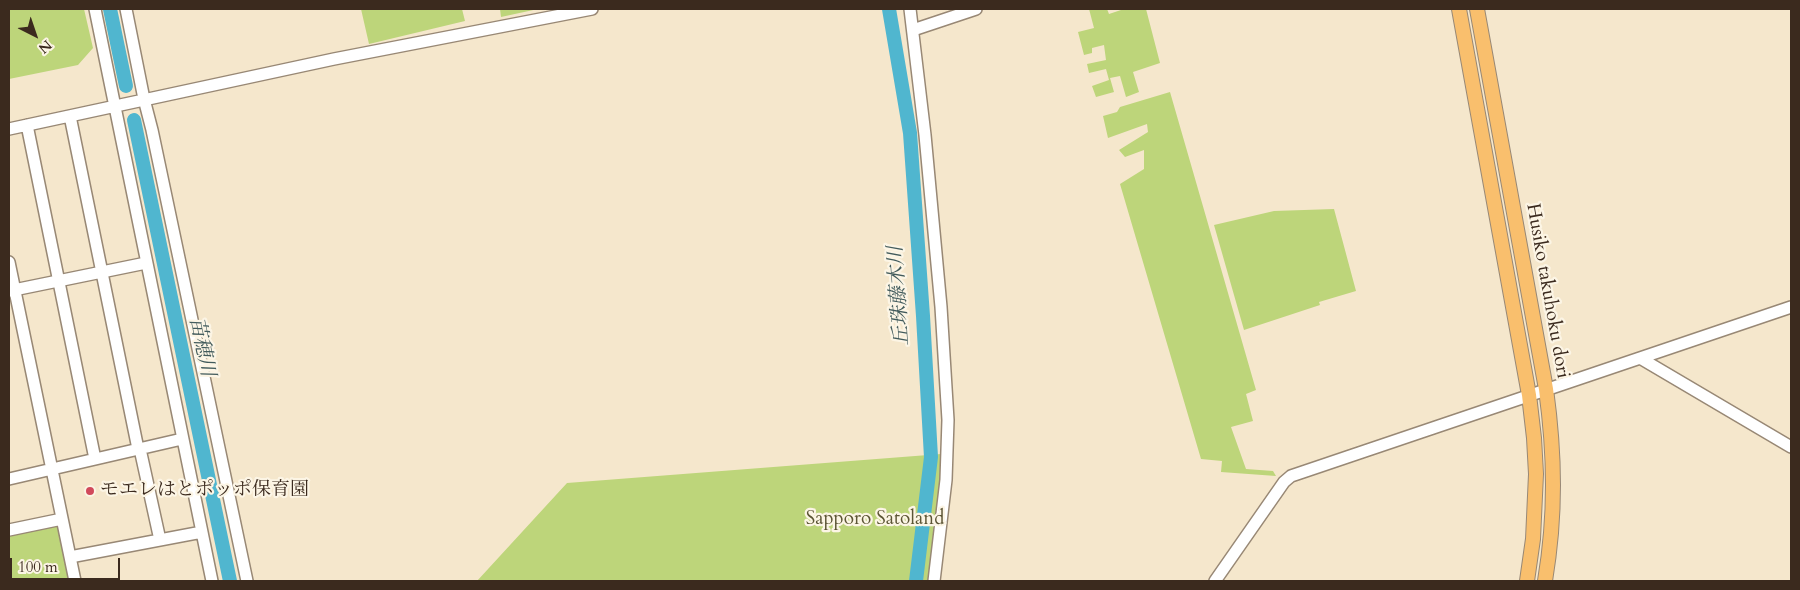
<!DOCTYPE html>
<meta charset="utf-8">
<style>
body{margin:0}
#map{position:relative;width:1800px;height:590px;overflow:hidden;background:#f5e7cc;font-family:Cardo,serif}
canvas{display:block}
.frame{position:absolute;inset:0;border:10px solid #3b2a1e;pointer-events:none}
.north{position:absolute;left:10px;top:10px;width:50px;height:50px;-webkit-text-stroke:4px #fcf5e5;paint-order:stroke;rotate:139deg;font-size:14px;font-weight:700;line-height:20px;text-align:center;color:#3b2a1e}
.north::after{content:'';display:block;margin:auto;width:18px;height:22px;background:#3b2a1e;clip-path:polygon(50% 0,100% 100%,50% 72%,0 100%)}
.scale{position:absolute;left:10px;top:558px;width:110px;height:22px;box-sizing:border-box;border:2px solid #3b2a1e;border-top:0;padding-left:6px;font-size:15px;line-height:18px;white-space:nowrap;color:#3b2a1e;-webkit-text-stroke:4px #fcf5e5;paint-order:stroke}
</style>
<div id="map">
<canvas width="1800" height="590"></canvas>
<div class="frame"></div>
<div class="north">N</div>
<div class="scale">100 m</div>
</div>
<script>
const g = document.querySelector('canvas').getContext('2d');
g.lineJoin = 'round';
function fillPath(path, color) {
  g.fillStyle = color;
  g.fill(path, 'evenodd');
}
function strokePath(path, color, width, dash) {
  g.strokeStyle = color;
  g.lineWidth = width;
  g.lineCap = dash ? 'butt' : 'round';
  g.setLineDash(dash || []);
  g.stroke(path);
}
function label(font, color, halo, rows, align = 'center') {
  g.font = font + ' Cardo,"Noto Serif JP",serif';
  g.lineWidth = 4.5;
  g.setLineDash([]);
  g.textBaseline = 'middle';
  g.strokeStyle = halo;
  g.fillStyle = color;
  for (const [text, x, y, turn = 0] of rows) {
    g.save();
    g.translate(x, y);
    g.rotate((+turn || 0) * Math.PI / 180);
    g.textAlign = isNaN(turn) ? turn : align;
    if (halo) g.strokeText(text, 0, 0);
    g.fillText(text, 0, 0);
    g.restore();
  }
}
fillPath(new Path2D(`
 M9 9H84L93 48 78 65 9 79Z
 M361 9H462L465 21 369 44Z
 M500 9H538L501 17Z
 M1089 9H1107L1109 14 1124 9H1146L1160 63 1133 72 1139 92 1126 97 1120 76 1110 78 1114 92 1096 97 1092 86 1109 80 1106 69 1089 73 1087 64 1106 60 1104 45 1092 48V53L1084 55 1078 32 1094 28Z
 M1170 92 1256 390 1246 394 1253 421 1231 427 1246 469 1273 471 1276 476 1221 472 1222 461 1201 459 1120 184 1144 169V150L1125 157 1119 150 1148 132 1147 124 1108 138 1103 116 1117 112 1120 107Z
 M1334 209 1356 291 1319 302 1320 305 1244 330 1214 225 1274 211Z
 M941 454 943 457 930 581H477L567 483Z
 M61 522 73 581H9V534Z`), '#bdd57a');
strokePath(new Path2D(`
 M110 9 126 86
 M889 9 910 133 923 316 931 457 916 581
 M134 120 230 581`), '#50b6cf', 14);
const minor = new Path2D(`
 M95 9 212 581
 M126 9 144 99 152 130 247 581
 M910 9 925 135 941 307 948 420 946 480 934 581
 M913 30 976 9
 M70 116 138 449
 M27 125 95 459
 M9 129 334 59 592 9
 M9 262 75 581
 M9 291 146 263
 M1640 358 1791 447
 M140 449 160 540
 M9 479 182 439
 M9 530 62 519
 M70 557 202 532
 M1215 581 1284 482 1291 476 1791 307`);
const major = new Path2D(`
 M1459 9 1529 395 1534 438 1536 474 1533 539 1527 581
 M1477 9 1546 389C1555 455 1556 515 1545 581`);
strokePath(minor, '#988875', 14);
strokePath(major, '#988875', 16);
strokePath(minor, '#fff', 11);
strokePath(major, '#f9bf6d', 14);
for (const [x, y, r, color] of [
 [90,491,5,"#d1495b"]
]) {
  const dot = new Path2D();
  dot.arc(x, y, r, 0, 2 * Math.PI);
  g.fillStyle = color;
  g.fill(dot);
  strokePath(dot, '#fcf5e5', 2);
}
label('19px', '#3b2a1e', '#fcf5e5', [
 ["Husiko takuhoku dori",1547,291,80]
]);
label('19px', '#3b2a1e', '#fcf5e5', [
 ["モエレはとポッポ保育園",100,491]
], 'left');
label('19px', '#5c5535', '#fcf5e5', [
 ["Sapporo Satoland",875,520]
]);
label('italic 20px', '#425b5c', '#fcf5e5', [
 ["丘珠藤木川",900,296,-94],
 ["苗穂川",201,347,78]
]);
</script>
